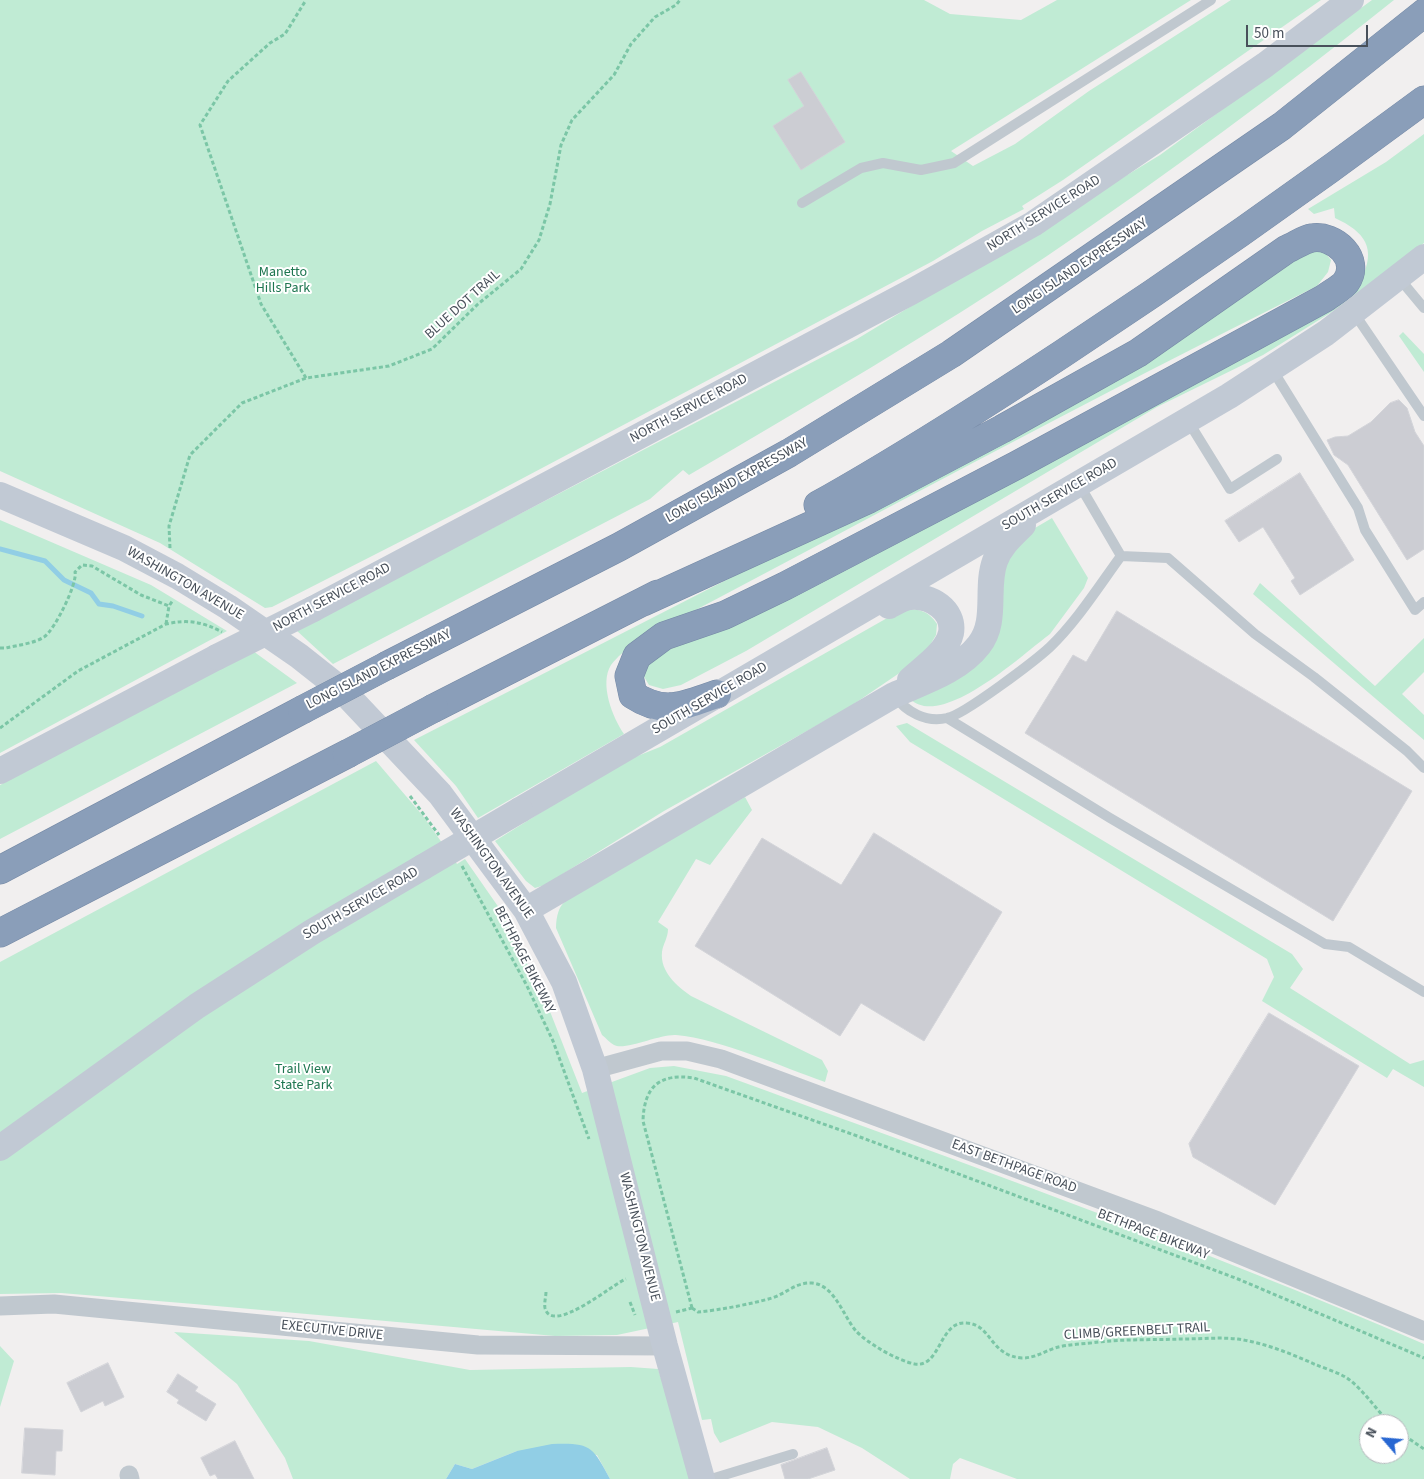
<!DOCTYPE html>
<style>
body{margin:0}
#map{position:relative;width:1424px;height:1479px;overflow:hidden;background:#f1efef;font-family:"Source Sans 3",sans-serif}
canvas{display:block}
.north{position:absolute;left:1359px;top:1414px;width:50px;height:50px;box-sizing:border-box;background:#fff;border:1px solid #b6b9bd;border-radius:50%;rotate:297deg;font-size:14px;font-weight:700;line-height:20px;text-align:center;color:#48505a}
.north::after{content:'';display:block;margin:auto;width:18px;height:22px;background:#2867d2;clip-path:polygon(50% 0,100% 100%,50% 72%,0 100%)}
.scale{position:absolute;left:1246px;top:25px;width:122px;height:22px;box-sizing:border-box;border:2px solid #48505a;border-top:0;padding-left:6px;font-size:15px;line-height:18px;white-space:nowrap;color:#48505a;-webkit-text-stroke:4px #fff;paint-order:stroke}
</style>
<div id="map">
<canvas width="1424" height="1479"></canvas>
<div class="north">N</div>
<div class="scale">50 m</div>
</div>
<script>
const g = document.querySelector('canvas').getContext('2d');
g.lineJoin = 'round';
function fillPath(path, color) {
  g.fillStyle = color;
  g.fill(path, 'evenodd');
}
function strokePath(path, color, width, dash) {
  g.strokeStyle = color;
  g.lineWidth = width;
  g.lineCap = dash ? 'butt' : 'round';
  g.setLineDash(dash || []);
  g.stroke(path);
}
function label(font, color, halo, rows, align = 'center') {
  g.font = font + ' "Source Sans 3",sans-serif';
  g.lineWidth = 4;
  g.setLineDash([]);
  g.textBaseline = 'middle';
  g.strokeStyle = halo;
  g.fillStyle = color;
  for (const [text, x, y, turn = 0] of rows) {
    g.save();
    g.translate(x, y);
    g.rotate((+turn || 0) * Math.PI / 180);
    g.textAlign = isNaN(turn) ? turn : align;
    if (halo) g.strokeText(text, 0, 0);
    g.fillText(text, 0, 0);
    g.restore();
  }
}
fillPath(new Path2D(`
 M0 0H924L950 14 1021 20 1057 0H1191L951 151 973 166 1015 144 1089 91 1231 0H1321L1063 180 1022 206 1024 209 982 231 933 261 476 503 272 607 265 608 160 543 0 471Z
 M1372 0H1394C1282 90 1165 176 1047 256 931 334 810 404 689 475L683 470 650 499 333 664 296 630 857 339 1160 155Z
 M1424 134V243L1402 262 1343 305 1263 355 1157 407 746 651 681 685 663 689 649 685 643 675V660L1361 280C1377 248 1365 232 1335 218L1334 208 1314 214 1308 209 1386 162Z
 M1323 250 1331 260 1328 272 1317 286C1087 400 861 523 633 643 626 650 617 657 611 665 599 684 613 718 624 734L478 818 456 786 414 740 853 515 1295 251Z
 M1403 332 1424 354V372L1399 336Z
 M1052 518 1088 578 1084 588 1050 634C1023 654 942 730 910 699L977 656 997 582 1023 535Z
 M0 520 151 585 227 631 0 753Z
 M1260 583 1375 686 1424 638V672L1402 694 1424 715V740L1253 594Z
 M903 609C918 609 928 610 937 624L936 635 923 657 848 708 664 811 545 885 535 888 526 881 495 841 620 763 660 747Z
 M253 651 297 683 0 839V785Z
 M907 723 1292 954 1303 969 1290 988 1410 1064 1424 1060V1087L1393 1069 1387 1078 1262 1001 1274 977 1267 959 910 742 896 726Z
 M376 761 423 816 457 864 465 859 504 915 551 1014 582 1093 650 1068 674 1066 726 1076C960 1162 1195 1245 1424 1344V1479H1017L960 1458 953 1464 950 1479H910L862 1448 818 1427 772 1422 720 1443 714 1433 711 1419 702 1420 678 1322 617 1335 555 1336 194 1304 61 1293 0 1294V962ZM1369 1424H1399V1454H1369Z
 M745 797 752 810 710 865 696 859 658 922 668 929C668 938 663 944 662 952 660 972 677 986 691 996L822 1060 828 1071 825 1082C782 1067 721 1039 676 1035 659 1034 625 1051 614 1045 610 1043 606 1038 602 1035L556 928C557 901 566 901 587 886Z
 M174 1332 309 1341 470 1370 631 1367 658 1369 693 1479H610L597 1455 517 1451 472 1469 455 1464 446 1479H293L285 1458 237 1384Z
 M0 1346 14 1361 0 1407Z`), '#c0ebd4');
fillPath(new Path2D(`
 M552 1444C590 1443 592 1445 610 1479H446L455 1464 472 1469 517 1451Z`), '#91cee5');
strokePath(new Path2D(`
 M0 549 45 561 64 580 91 593 99 604 113 606 142 616`), '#91cee5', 5);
const building = new Path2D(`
 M801 72 845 142 801 170 773 126 804 106 788 80Z
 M1399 400 1407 408 1415 432 1424 446V549L1407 560 1348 465 1334 455 1327 440 1335 437 1348 436 1371 422 1390 403Z
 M1300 473 1354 560 1300 595 1291 581 1295 578 1263 527 1239 542 1225 521Z
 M1117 611 1412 791 1333 921 1025 733 1073 655 1086 662Z
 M874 833 1002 912 924 1041 861 1003 840 1036 695 946 762 838 841 885Z
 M1269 1013 1359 1066 1275 1205 1193 1157 1189 1144Z
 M108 1363 124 1397 105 1406 103 1401 81 1412 67 1383Z
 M178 1374 198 1387 195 1391 216 1404 206 1421 177 1403 179 1400 167 1392Z
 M25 1428 63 1430 62 1451H56L55 1475 22 1473Z
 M235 1441 254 1479H218L215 1474 210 1476 201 1458Z
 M827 1448 835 1470 808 1479H785L781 1465Z`);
fillPath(building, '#cccdd3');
strokePath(building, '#d3d4d9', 1);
const highway = new Path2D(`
 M818 505C902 458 983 406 1062 354 1185 273 1306 188 1424 100
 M643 602 869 499 1002 429 1138 353 1287 249C1295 246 1304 239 1312 238 1334 234 1362 259 1346 282 1342 288 1331 293 1325 298L1017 465 785 586 725 615 664 636 637 656 629 676 633 695C665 716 684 705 717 694
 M388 665 619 547 789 453 951 354 1282 126 1424 13
 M434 708 658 594
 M0 870 302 710
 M0 933 347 754`);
strokePath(highway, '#7589a5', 29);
strokePath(new Path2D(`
 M306 378 261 304 200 125 228 81 270 43 285 34 306 0
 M170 548 169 526 190 455 242 403 306 378 389 366 432 349 478 304 521 269 539 240 550 204 561 145 572 120 614 75 631 44 655 17 676 5 680 0
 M166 624 169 606 173 600
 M0 648H6C17 645 33 644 44 637 54 631 78 583 75 572L82 565 92 566 141 595 169 606
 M0 728 78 671 166 624C188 619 203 622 222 632
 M410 796 439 835
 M462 866 527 986 553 1041 589 1139
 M546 1292C546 1296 544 1303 545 1308 552 1336 614 1283 626 1279
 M630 1302 635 1315
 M692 1308 643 1121C644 1086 660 1073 694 1078L860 1137 1238 1279 1424 1358
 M692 1308 698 1312C720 1310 751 1304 772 1298 787 1293 796 1282 812 1283 835 1285 843 1316 856 1331 867 1343 898 1361 915 1364 941 1368 939 1320 967 1323 992 1325 990 1356 1022 1358 1035 1358 1043 1352 1055 1348 1068 1344 1086 1344 1099 1342 1126 1339 1155 1340 1182 1339 1201 1339 1220 1337 1238 1339 1264 1343 1290 1353 1314 1364 1324 1368 1337 1372 1347 1378 1364 1390 1376 1410 1391 1424
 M676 1312 692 1308
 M1399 1432 1424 1449`), '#7bc6a6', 3, [4, 2.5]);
strokePath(new Path2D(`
 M802 203 861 168 883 163 921 170 954 163 1211 0
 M1399 278 1424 308
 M1354 313 1424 416
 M1272 369 1358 508 1365 530 1415 610 1424 602
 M1188 421 1230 489 1277 459
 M1121 556 1168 558 1255 634 1314 677 1407 751 1424 768
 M894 695C906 712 926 723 947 718 964 715 1036 660 1050 647 1077 621 1099 586 1121 556L1079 484
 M947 718 1110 818 1325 944 1349 947 1424 992
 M711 1479 793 1454`), '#c0c8cf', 10);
strokePath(new Path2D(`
 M595 1069 661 1051H687L721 1059 1158 1221 1424 1331
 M0 1306 54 1304 478 1345 665 1346
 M129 1475 130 1479`), '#c0c8cf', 19);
strokePath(new Path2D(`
 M0 495 124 548 177 576 228 607 299 656 342 690 440 794 526 910 564 982 595 1069 665 1346 702 1479
 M889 606C895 603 903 598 910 597 930 595 955 610 951 633 947 652 924 667 910 680
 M313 609 911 292 1033 224 1265 65 1351 0
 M0 771 217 657
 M520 810 1229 396 1326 333 1424 257
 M526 910 894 695C923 682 959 671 979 645 998 621 985 588 995 561 1001 545 1012 536 1023 525
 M0 1148 197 1006 312 932 423 867`), '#c1c9d4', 26);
strokePath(highway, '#8a9eb9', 28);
const highwayBridge = new Path2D(`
 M302 710 388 665
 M347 754 434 708`);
strokePath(highwayBridge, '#7589a5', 29, []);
strokePath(new Path2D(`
 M217 657 313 609
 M423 867 520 810`), '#c1c9d4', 26);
strokePath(highwayBridge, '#8a9eb9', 28);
label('14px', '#48505a', '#fff', [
 ["NORTH SERVICE ROAD",1044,214,-32],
 ["LONG ISLAND EXPRESSWAY",1080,267,-34],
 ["BLUE DOT TRAIL",463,305,-42],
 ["NORTH SERVICE ROAD",689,409,-28],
 ["LONG ISLAND EXPRESSWAY",737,481,-29],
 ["SOUTH SERVICE ROAD",1060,495,-30],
 ["WASHINGTON AVENUE",185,584,30],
 ["NORTH SERVICE ROAD",332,598,-28],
 ["LONG ISLAND EXPRESSWAY",379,670,-27],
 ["SOUTH SERVICE ROAD",710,699,-30],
 ["WASHINGTON AVENUE",491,864,54],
 ["SOUTH SERVICE ROAD",361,904,-30],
 ["BETHPAGE BIKEWAY",524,960,63],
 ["EAST BETHPAGE ROAD",1014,1167,20],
 ["BETHPAGE BIKEWAY",1153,1235,21],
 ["WASHINGTON AVENUE",639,1237,76],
 ["EXECUTIVE DRIVE",332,1331,6],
 ["CLIMB/GREENBELT TRAIL",1137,1332,-3]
]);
label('14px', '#1e7650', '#fff', [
 ["Manetto",283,273],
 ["Hills Park",283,289],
 ["Trail View",303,1070],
 ["State Park",303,1086]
]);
</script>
